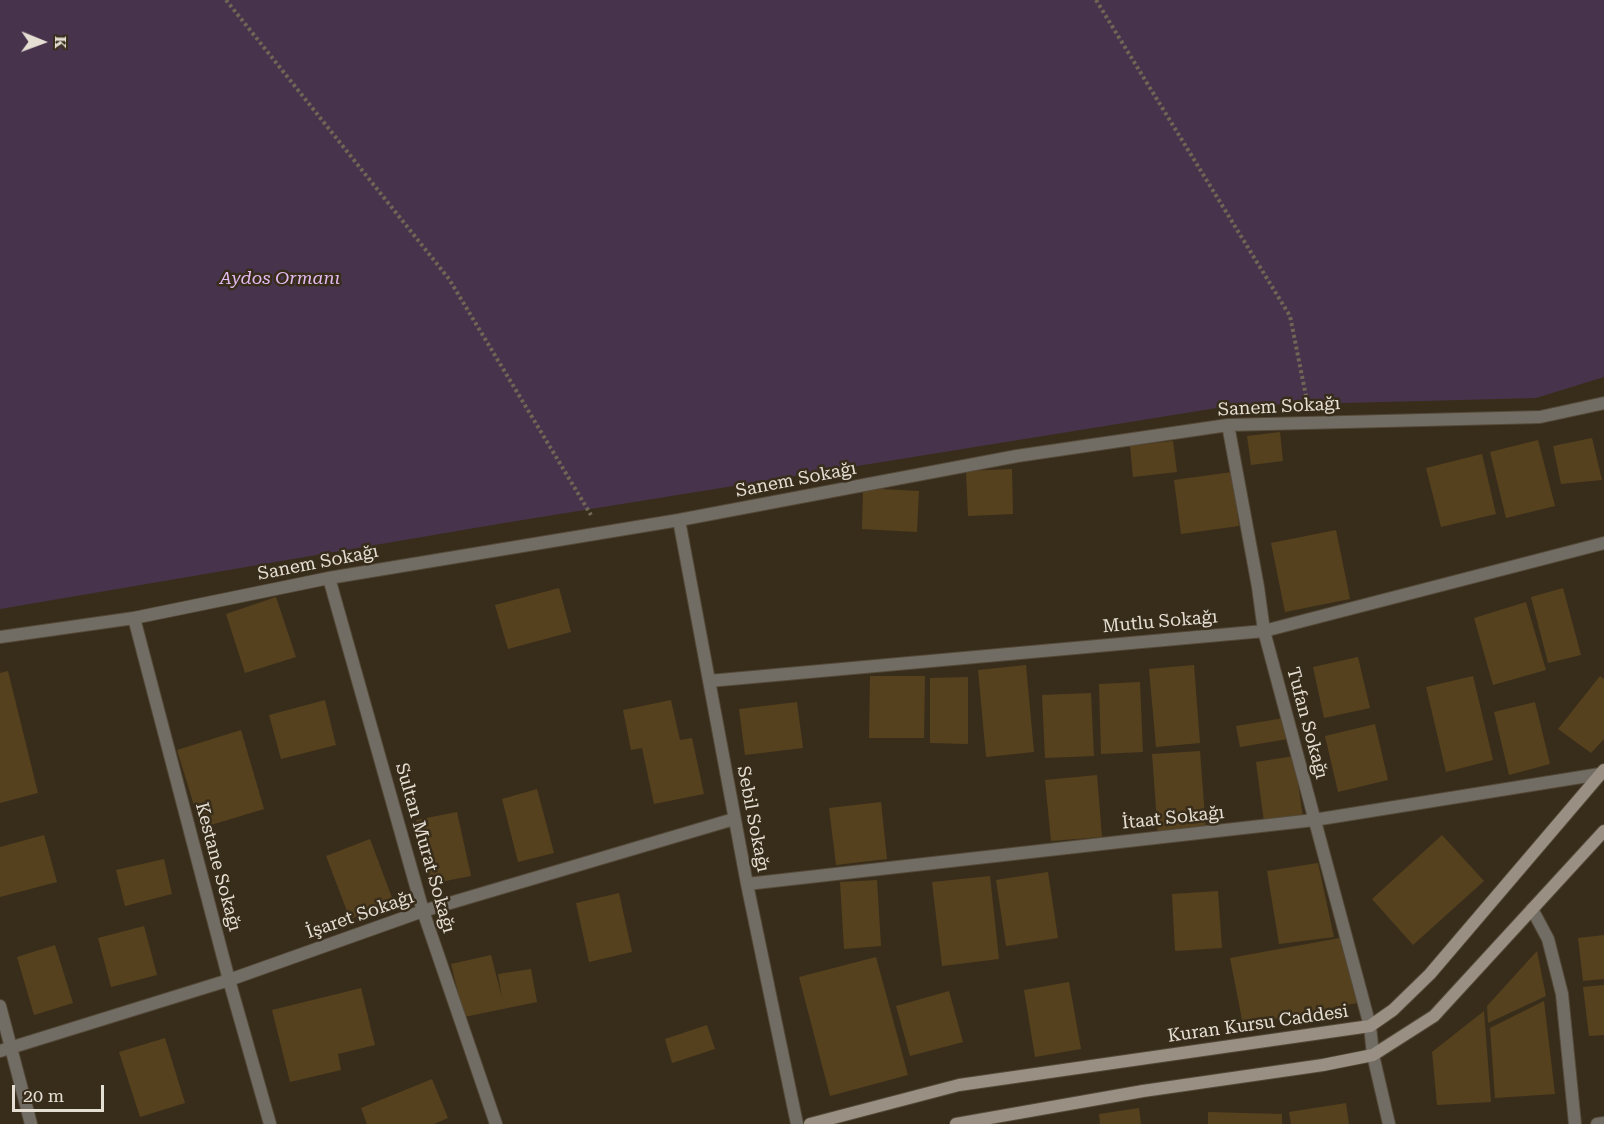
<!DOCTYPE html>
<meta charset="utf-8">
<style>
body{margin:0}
#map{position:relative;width:1604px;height:1124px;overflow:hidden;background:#382d1b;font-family:"Roboto Serif",serif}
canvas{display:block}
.north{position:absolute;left:12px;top:12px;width:60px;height:60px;-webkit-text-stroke:4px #382d1b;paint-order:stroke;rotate:91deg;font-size:16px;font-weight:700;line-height:24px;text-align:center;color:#e5ded3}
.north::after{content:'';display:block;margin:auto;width:21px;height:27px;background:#e5ded3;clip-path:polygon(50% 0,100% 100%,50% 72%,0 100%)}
.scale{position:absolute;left:12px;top:1085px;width:92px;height:27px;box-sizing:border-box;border:3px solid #e5ded3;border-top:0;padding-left:8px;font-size:18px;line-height:21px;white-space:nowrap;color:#e5ded3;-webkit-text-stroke:4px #382d1b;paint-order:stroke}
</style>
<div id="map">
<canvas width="1604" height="1124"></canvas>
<div class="north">K</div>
<div class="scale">20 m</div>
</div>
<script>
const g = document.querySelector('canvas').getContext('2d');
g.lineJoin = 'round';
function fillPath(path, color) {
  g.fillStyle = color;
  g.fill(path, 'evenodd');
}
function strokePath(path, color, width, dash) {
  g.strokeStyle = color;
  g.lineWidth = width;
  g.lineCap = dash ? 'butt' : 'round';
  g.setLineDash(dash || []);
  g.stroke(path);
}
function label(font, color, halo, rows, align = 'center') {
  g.font = font + ' "Roboto Serif",serif';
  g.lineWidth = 5;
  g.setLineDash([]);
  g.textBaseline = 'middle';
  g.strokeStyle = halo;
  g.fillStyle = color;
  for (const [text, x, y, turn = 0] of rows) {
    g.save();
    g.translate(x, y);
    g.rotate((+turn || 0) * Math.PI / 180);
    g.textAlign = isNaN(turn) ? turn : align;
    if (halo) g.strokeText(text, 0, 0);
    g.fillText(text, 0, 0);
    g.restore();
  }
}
fillPath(new Path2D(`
 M0 0H1604V377L1536 398 1229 406 504 523 0 609Z`), '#47344c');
fillPath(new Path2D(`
 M1280 432 1283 461 1251 465 1247 436Z
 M1592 438 1602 480 1561 484 1553 446Z
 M1538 440 1555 506 1506 518 1490 452Z
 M1173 441 1177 472 1133 477 1130 446Z
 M1482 454 1496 514 1441 527 1426 468Z
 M1012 469 1013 514 968 516 966 471Z
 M1232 472 1239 526 1181 534 1174 480Z
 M863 488 919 491 917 532 862 529Z
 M1336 530 1350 599 1285 612 1271 543Z
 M559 588 571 632 508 649 495 605Z
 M1563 588 1581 655 1548 663 1531 597Z
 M276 597 296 657 245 673 226 614Z
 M1526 602 1546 670 1493 685 1474 618Z
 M1358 657 1370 708 1324 718 1313 667Z
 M1026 665 1034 752 986 757 978 670Z
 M1194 665 1200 743 1156 747 1149 669Z
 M8 671 38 793 0 803V673Z
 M870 676H925L924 738H869Z
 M1473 676 1493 760 1446 772 1426 687Z
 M1600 676 1604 679V739L1591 753 1558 729Z
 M968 677V744L930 743V678Z
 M1140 682 1143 752 1101 754 1099 684Z
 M1091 693 1094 756 1045 758 1042 695Z
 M325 700 336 745 281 759 269 715Z
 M671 700 680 740 692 738 704 794 654 804 642 748 631 750 623 710Z
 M797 702 803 748 745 755 739 709Z
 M1535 702 1550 764 1509 775 1494 712Z
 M1284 718 1288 739 1240 747 1236 726Z
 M1375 724 1388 780 1338 792 1325 736Z
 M241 730 264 809 201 828 177 750Z
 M1200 751 1206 831 1158 835 1152 754Z
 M1294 756 1303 817 1264 822 1256 762Z
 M1097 775 1102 837 1051 841 1045 780Z
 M537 789 554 853 518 862 502 799Z
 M881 802 887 859 836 865 829 808Z
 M457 812 471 876 430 884 416 820Z
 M44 835 57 882 0 897V847Z
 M1442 835 1484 881 1413 945 1372 899Z
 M370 839 394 903 350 919 326 856Z
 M164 859 172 894 125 906 116 870Z
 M1318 863 1334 937 1279 944 1267 871Z
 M1048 872 1058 938 1006 946 996 880Z
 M990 876 999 959 942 966 932 882Z
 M877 880 881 946 844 949 840 882Z
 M1218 891 1222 948 1175 951 1172 894Z
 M619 893 632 952 589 962 576 903Z
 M144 926 157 975 111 987 98 938Z
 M1604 935V979L1583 981 1578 938Z
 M1345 937 1357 1003 1243 1025 1230 958Z
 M55 945 73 1003 34 1015 17 957Z
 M1537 951 1546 996 1488 1023 1487 1006Z
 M491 955 502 998 498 974 531 969 537 1002 464 1017 451 964Z
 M876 957 908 1075 830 1096 799 977Z
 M1069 982 1081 1049 1035 1057 1024 990Z
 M1604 985V1035L1589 1036 1583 987Z
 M361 988 375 1045 338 1054 341 1070 290 1082 272 1010Z
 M949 991 963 1042 910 1056 896 1006Z
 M1544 1001 1555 1094 1495 1098 1490 1028Z
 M1484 1011 1491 1102 1437 1105 1432 1052Z
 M707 1025 715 1049 672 1063 665 1039Z
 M165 1038 185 1103 140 1117 119 1052Z
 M432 1079 448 1118 434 1124H367L361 1108Z
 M1346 1103 1349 1124H1291L1289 1112Z
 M1139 1108 1141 1124H1100L1099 1114Z
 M1208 1112 1282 1114V1124H1208Z`), '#56411e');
const minor = new Path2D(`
 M1228 425 1258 587 1264 631 1370 1026
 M679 520 747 884 797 1124
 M329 578 423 911 496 1124
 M134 618 229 980 270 1124
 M0 637 134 618 329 578 679 520 1017 456 1228 425 1540 417 1604 403
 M709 681 1264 631 1604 543
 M747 884 1314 820 1600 774
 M1532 909 1548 939 1562 994 1575 1124
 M0 1006 31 1124
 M0 1051 229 980 423 911 734 819`);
const tertiary = new Path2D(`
 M1370 1026 1373 1055 1389 1124
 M1597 1124 1604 1123`);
const secondary = new Path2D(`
 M810 1124 959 1085 1370 1026 1393 1010 1430 974 1604 770
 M956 1124 1143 1091 1323 1065 1373 1055 1434 1016 1604 831`);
strokePath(minor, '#544938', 14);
strokePath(tertiary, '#544938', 14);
strokePath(secondary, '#544938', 14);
strokePath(new Path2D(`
 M226 0 449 279 591 515
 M1096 0 1290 316 1307 401`), '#6f6656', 4, [3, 3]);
strokePath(minor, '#726d64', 12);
strokePath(tertiary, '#726d64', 12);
strokePath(secondary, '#998f82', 12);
label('italic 18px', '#e4baf2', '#382d1b', [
 ["Aydos Ormanı",280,279]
]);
label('18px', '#e5ded3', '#382d1b', [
 ["Sanem Sokağı",1279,407,-3],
 ["Sanem Sokağı",796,480,-11],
 ["Sanem Sokağı",318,563,-11],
 ["Mutlu Sokağı",1160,622,-5],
 ["Tufan Sokağı",1307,723,75],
 ["İtaat Sokağı",1173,818,-6],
 ["Sebil Sokağı",753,819,79],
 ["Sultan Murat Sokağı",425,848,74],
 ["Kestane Sokağı",218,867,75],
 ["İşaret Sokağı",360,915,-19],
 ["Kuran Kursu Caddesi",1258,1024,-8]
]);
</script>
